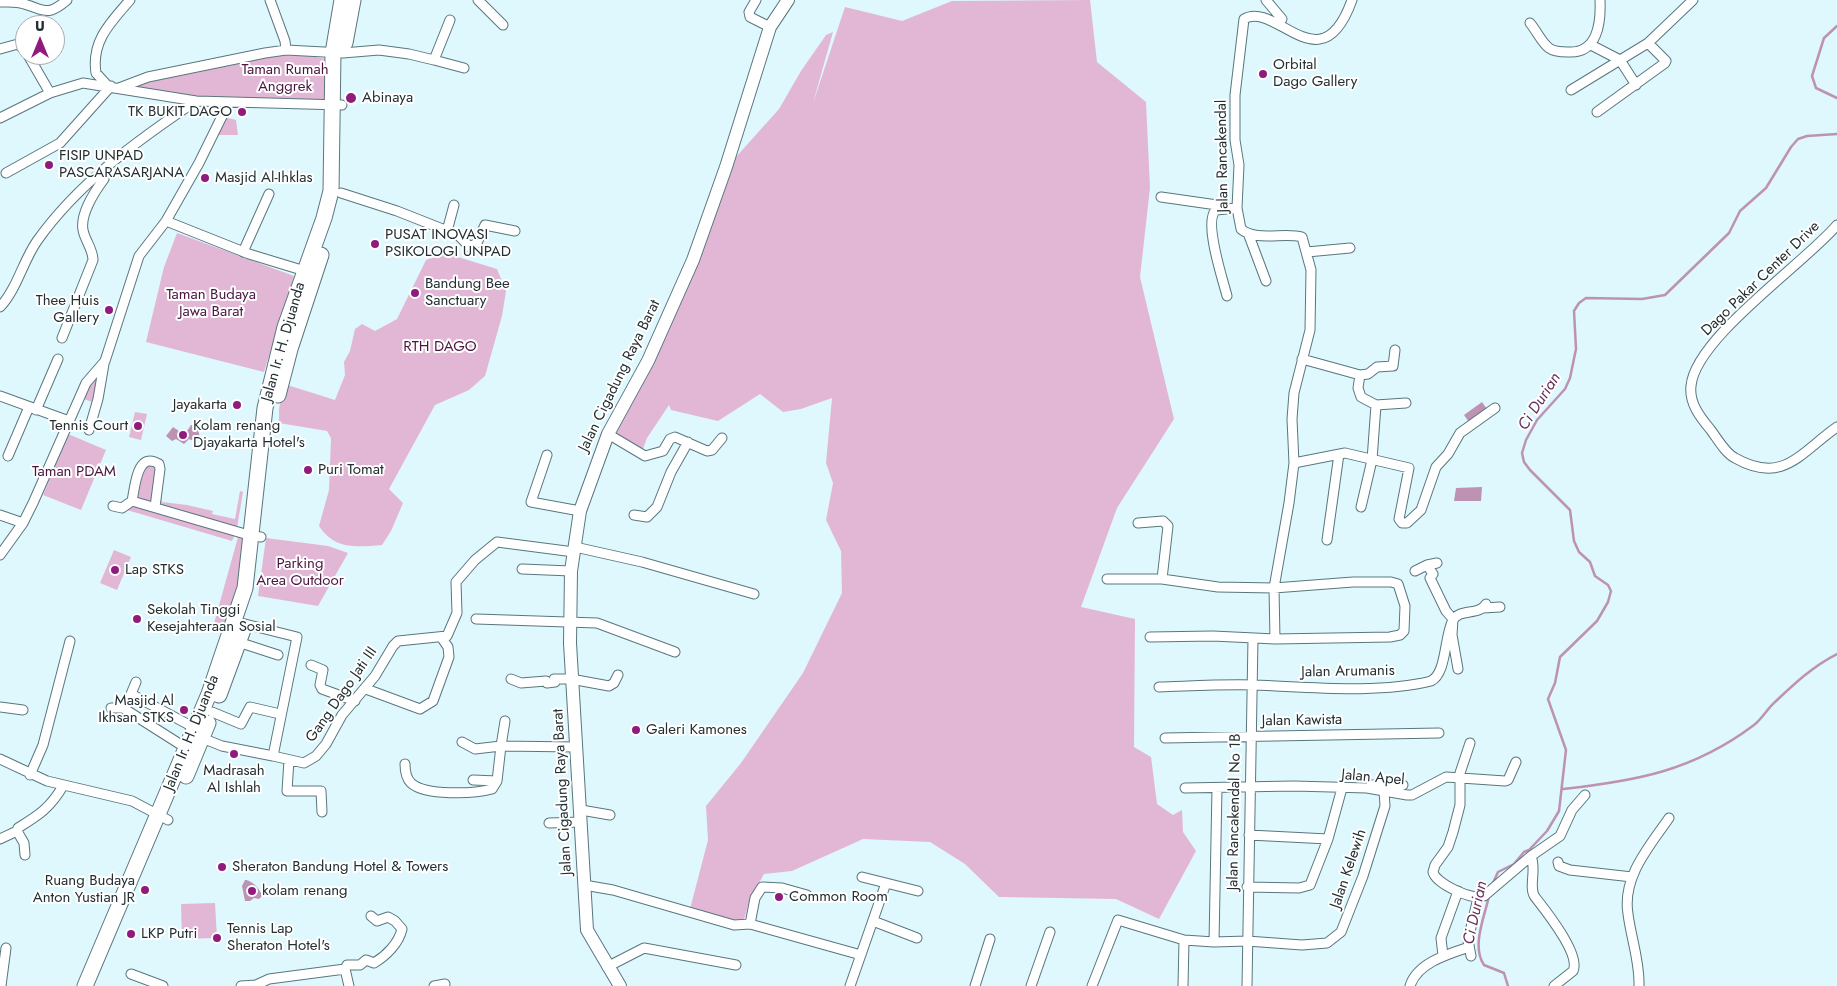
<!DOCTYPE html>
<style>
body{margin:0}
#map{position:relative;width:1837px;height:986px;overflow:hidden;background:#def8fe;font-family:Jost,sans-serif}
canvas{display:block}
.north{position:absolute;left:15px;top:15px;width:50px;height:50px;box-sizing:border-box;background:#fff;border:1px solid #a7acad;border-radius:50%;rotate:0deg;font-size:14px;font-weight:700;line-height:20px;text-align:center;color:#232f32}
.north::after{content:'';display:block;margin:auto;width:18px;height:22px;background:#8f1c7c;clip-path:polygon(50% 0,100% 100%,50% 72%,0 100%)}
</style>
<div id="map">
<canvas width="1837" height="986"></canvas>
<div class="north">U</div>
</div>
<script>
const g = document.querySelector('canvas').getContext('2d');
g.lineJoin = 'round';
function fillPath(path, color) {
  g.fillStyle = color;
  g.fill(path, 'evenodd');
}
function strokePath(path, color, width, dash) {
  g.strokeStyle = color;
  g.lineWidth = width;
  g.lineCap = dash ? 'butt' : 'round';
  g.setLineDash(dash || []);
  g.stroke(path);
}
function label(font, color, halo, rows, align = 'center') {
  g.font = font + ' Jost,sans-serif';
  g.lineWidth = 4;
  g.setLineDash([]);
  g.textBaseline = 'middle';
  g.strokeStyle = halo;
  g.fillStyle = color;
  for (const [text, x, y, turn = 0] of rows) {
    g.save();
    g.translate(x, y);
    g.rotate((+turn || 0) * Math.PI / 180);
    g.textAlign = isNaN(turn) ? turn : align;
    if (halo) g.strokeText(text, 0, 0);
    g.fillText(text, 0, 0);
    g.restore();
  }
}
fillPath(new Path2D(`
 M1090 0 1097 62 1146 102 1150 188 1140 277 1174 419 1117 508 1081 607 1135 619 1134 747 1151 757 1157 804 1173 815 1182 810 1183 832 1196 851 1159 919 1116 899 999 897 965 864 930 842 863 839 792 871 764 874 749 902 743 923 690 909 708 840 706 806 741 763 803 673 842 593 841 551 826 520 833 483 826 463 832 398 801 409 783 412 760 394 718 421 671 410 669 405 647 438 641 454 608 434 647 360 727 167 779 109 801 71 826 35 833 32 813 103 845 7 902 21 952 1Z
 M266 55 311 56 326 59 324 103 197 100 129 88 149 78Z
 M224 117 236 120 238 135H216Z
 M177 233 294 276 264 372 146 342 164 267Z
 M445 253 497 269 506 291 502 316 485 376 469 390 435 405 389 489 403 503 391 531 382 545C356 547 335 550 319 526L329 490 331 438 327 431 279 423V409L284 384 335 400 345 375 344 362 350 351 355 329 362 324 375 331 397 319 426 260Z
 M98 373 94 399 92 402 81 398Z
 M135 412 147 414 141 440 129 437Z
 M68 434 106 450 81 510 43 495Z
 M156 464 154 504 135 500 143 466Z
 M240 491 243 492 237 528 158 505 161 497 162 502 187 505 213 511 212 514 235 519Z
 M133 503 235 534 232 541 127 510Z
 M238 537 249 539 227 634 213 627Z
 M266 538 328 546 348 553 318 606 258 596Z
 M114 550 131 557 117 590 100 583Z
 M215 903 217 938 182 939 181 904Z`), '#e2b7d6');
fillPath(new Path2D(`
 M1482 402 1489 412 1471 425 1464 415Z
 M191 425H197L200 438 196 442 189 439 184 444 176 439 172 441 166 436 173 427 182 433 187 431Z
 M1482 487 1481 501H1454L1456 488Z
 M245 880C252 880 261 890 262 896L259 899 254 898 250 901H245L242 886Z`), '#bd92b2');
strokePath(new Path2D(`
 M1837 26 1824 38 1812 76 1816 88 1837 98
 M1563 789C1636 781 1693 771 1754 725 1762 719 1767 709 1775 702 1794 684 1813 666 1837 654
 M1492 885 1498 872 1514 864 1524 852 1529 850 1547 831 1559 811 1566 750 1548 699 1555 683 1560 657 1597 621 1608 602 1611 591 1608 585 1595 576 1590 562 1579 552 1574 541 1570 510 1530 470 1524 462 1522 453 1526 440 1537 420 1565 389 1570 378 1576 349 1574 311 1579 303 1586 298 1642 299 1665 295 1729 233 1740 211 1766 188 1791 147 1798 139 1807 136 1837 134
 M1489 896C1485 916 1471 946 1484 965L1504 973 1508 986`), '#bd92b2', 2.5);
const street = new Path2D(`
 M270 0 285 41 286 50
 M478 0 503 25
 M756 0 749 12 750 17 770 27
 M1266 0 1282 19
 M0 2C8 2 17 1 24 4 45 10 47 17 67 0
 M1530 23C1536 30 1542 43 1549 48 1554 52 1562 52 1568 52 1598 54 1601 22 1600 0
 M1591 45 1620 60 1636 85
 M0 49 18 44 25 50
 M28 55 50 93
 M434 60 464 68
 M107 85 96 73C91 41 111 22 130 0
 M119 88 148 77 265 53 286 50 343 53 379 50 409 54 434 60 450 20
 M1571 90 1648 43 1693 0
 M1597 112 1665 63 1666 61 1648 43
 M0 118 50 93 83 83 196 101 342 105
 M6 173 60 143 111 86
 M341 193 397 211 458 235 470 247 477 243 485 225 515 231
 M1161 197 1224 206
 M166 221 249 254 305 271
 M1837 225C1805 263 1695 338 1691 386 1689 403 1700 417 1710 429 1717 438 1725 453 1735 458 1783 485 1800 453 1837 427
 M447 231 454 205
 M1248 233 1266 281
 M243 252 269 194
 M1307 252 1350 248
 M1227 296C1223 280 1203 221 1216 210L1237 208
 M0 307C17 289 23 261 37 241 78 183 138 140 196 101
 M62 338 93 260C93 249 85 241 83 230 80 214 95 191 104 179L101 173
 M1302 359 1360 375 1358 388 1361 397 1376 405 1372 460 1361 507
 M1360 375 1368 374 1377 367 1393 366 1395 350
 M0 396 69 421
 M1376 405 1406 403
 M36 410 58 359
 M89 430 98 399 104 364
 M608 434 645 456 663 451 670 439 675 437 707 451 712 450 722 438
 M547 455 531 502 580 511
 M8 456 29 407
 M1294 463 1345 453 1409 468 1399 519 1402 523H1407L1421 510 1436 467 1448 454 1460 433 1495 408
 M113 506 122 508 132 501
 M155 507 160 469 159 464C137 450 135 487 132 501L252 536 261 537
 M0 515 23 523
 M634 515 647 517 657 507 671 472 688 442
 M1138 523 1163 521 1168 526 1162 579
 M1327 540 1339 454
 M575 547 642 562 754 594
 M0 555 23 523 33 503 86 383 105 361 139 256 166 221 199 163 229 102
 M1437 563 1427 565 1433 574 1430 578 1446 611 1453 619 1452 635 1458 669
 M522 569 571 571
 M1415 571 1427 565
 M1107 579H1162L1218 587 1274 588 1353 582H1391L1398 584 1405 606 1404 631 1400 635 1390 637 1275 639 1213 636 1150 637
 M1483 608 1500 607
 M476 619 597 623 675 652
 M245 624 297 637 273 756 304 763 316 756 326 744 342 715 375 676 393 646 398 641 447 636 457 613 456 582 475 560 497 542 574 552
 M1275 639 1274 588 1289 503 1294 463 1292 419 1294 393 1310 330 1311 270 1302 237C1284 232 1256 242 1241 229L1237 208 1239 165 1235 140V95L1244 19C1276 0 1321 87 1352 0
 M235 641 278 655
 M311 665 323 670 320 685 322 689 355 701
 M511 679 521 683 546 681 547 683 555 682 554 679H571L609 686 614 683 618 675
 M136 682 131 694 195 728
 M1159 687C1191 686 1223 684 1255 685 1309 687 1379 694 1431 681 1447 673 1444 636 1453 620 1460 608 1479 616 1486 604
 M366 689 420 709 433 701 449 657 448 647 441 637
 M0 707 23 710
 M111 708H123L186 748
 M212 712 241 724 250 707 280 714
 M505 721 501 746 576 747
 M202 738 222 746 273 756
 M1165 738 1439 733
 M1470 743 1460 773V805L1453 832 1448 847 1435 865 1433 872C1436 884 1473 901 1484 896L1531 856 1560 836 1572 810 1585 795
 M0 759 47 781 132 801 168 820
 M289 760 287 791H321L322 812
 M405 764C405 771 406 778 411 783 425 796 474 794 492 789L497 781 501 746 475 749 462 742
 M30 775 43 745 70 641
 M473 780 497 781
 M1371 785H1403
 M1185 788 1294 786 1367 788 1407 795H1412L1446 777 1505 781 1508 780 1516 762
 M581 810 610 815
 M549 823 581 822
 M17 831 24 843 25 855
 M1249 835 1328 839
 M0 839 17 831 18 828C39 815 50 808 63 786
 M1531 856C1537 870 1528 887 1535 897 1546 911 1581 955 1573 971L1554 986
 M1558 862 1559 866 1570 870 1632 877
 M862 877 918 891
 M584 885 613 890 734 925 750 924
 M1247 887 1299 888 1310 885 1328 839 1342 788
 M873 921 917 938
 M750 924 861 955
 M750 924 755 898 762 887 782 888 807 895
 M1214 942 1217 788
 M1443 956 1441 938 1458 891
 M1471 956 1468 940 1478 898
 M607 967 644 948 736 965
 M131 974 163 986
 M1 986 6 948
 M241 986 256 985 269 979 345 969
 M349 986 345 969 347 965H360L366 960 374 963C386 956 399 943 402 929L395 921 388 917 377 921 371 916
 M434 986 445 984
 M850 986 886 883
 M975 986 990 939
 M1031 986 1050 932
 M1092 986 1118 920 1184 940 1214 942 1247 941 1302 945 1327 943 1341 932 1363 876 1385 806 1384 791
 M1183 986 1184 940
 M1247 986 1253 638
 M1410 986C1417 963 1448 954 1469 947
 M1639 986C1640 962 1631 938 1628 914 1622 877 1649 847 1669 818`);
const secondary = new Path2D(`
 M620 986 587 930 570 643 571 571 580 511 608 434 648 361 693 260 726 167 770 27 788 0`);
const primary = new Path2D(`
 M345 43 353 0
 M278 395 290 349 321 255
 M219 695 244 627
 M186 776 208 723
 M85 986 209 694 245 588 265 408 285 327 324 218 331 191 333 53 342 0`);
strokePath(street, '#5a767d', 11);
strokePath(secondary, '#5a767d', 14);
strokePath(primary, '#5a767d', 17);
strokePath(street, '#fff', 9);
strokePath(secondary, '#fff', 12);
strokePath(primary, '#fff', 15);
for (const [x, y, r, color] of [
 [1263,74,5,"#8f1c7c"],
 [351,98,6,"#8f1c7c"],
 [242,112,5,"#8f1c7c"],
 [49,165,5,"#8f1c7c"],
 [205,178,5,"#8f1c7c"],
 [375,244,5,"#8f1c7c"],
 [415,293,5,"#8f1c7c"],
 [109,310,5,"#8f1c7c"],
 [237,405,5,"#8f1c7c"],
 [138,426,5,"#8f1c7c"],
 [183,435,5,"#8f1c7c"],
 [308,470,5,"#8f1c7c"],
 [115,570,5,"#8f1c7c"],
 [137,619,5,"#8f1c7c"],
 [184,710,5,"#8f1c7c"],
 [636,730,5,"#8f1c7c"],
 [234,754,5,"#8f1c7c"],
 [222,867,5,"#8f1c7c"],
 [145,890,5,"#8f1c7c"],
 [252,891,5,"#8f1c7c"],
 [779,897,5,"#8f1c7c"],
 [131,934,5,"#8f1c7c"],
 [217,938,5,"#8f1c7c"]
]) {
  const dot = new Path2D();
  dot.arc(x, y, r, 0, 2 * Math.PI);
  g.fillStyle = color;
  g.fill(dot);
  strokePath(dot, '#fff', 2);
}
label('15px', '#232f32', '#fff', [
 ["Orbital",1273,65],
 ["Dago Gallery",1273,82],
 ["Abinaya",362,98],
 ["TK BUKIT DAGO",232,112,"right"],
 ["FISIP UNPAD",59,156],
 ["PASCARASARJANA",59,173],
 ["Masjid Al-Ihklas",215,178],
 ["PUSAT INOVASI",385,235],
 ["PSIKOLOGI UNPAD",385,252],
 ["Bandung Bee",425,284],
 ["Sanctuary",425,301],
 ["Thee Huis",99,301,"right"],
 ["Gallery",99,318,"right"],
 ["Jayakarta",227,405,"right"],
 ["Tennis Court",128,426,"right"],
 ["Kolam renang",193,426],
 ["Djayakarta Hotel's",193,443],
 ["Puri Tomat",318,470],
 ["Lap STKS",125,570],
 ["Sekolah Tinggi",147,610],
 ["Kesejahteraan Sosial",147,627],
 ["Masjid Al",174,701,"right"],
 ["Ikhsan STKS",174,718,"right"],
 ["Galeri Kamones",646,730],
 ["Madrasah",234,771,"center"],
 ["Al Ishlah",234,788,"center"],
 ["Sheraton Bandung Hotel & Towers",232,867],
 ["Ruang Budaya",135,881,"right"],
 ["Anton Yustian JR",135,898,"right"],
 ["kolam renang",262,891],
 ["Common Room",789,897],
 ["Tennis Lap",227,929],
 ["Sheraton Hotel's",227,946],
 ["LKP Putri",141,934]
], 'left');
label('15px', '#4b1641', '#fff', [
 ["Taman Rumah",285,70],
 ["Anggrek",285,87],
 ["Taman Budaya",211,295],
 ["Jawa Barat",211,312],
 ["RTH DAGO",440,347],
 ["Taman PDAM",74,472],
 ["Parking",300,564],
 ["Area Outdoor",300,581]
]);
label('15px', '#232f32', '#fff', [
 ["Jalan Rancakendal",1223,156,-91],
 ["Dago Pakar Center Drive",1761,279,-44],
 ["Jalan Ir. H. Djuanda",284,342,-74],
 ["Jalan Cigadung Raya Barat",620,376,-64],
 ["Jalan Arumanis",1348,672,-1],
 ["Gang Dago Jati III",342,695,-55],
 ["Jalan Kawista",1302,721,-1],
 ["Jalan Ir. H. Djuanda",192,733,-68],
 ["Jalan Apel",1373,778,5],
 ["Jalan Cigadung Raya Barat",563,792,-93],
 ["Jalan Rancakendal No 1B",1235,812,-89],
 ["Jalan Kelewih",1349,869,-71]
]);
label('italic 16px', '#69325d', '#fff', [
 ["Ci Durian",1540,402,-57],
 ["Ci Durian",1476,913,-78]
]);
</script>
